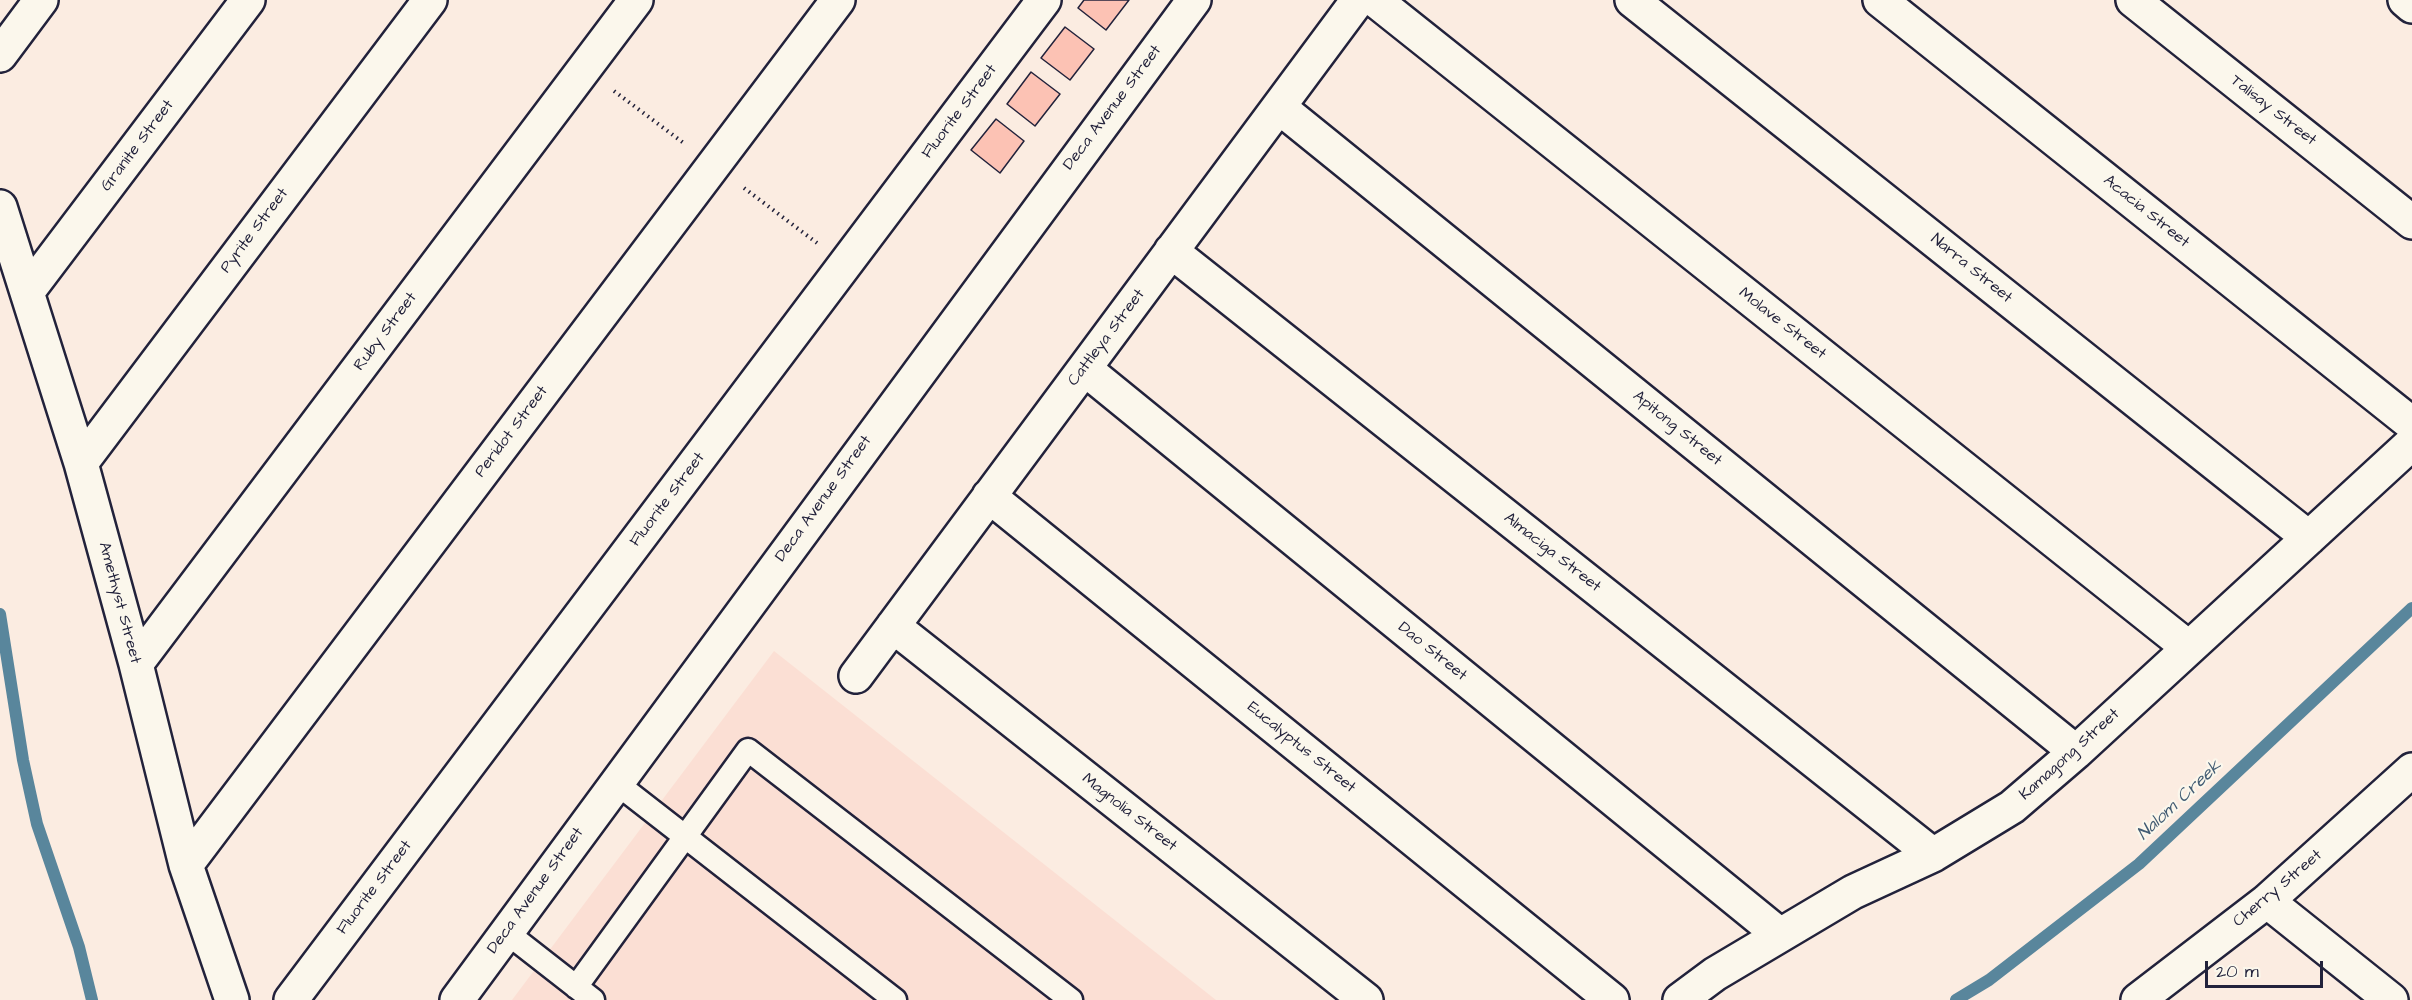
<!DOCTYPE html>
<style>
body{margin:0}
#map{position:relative;width:2412px;height:1000px;overflow:hidden;background:#fbece1;font-family:"Architects Daughter",sans-serif}
canvas{display:block}
.scale{position:absolute;left:2205px;top:961px;width:118px;height:27px;box-sizing:border-box;border:3px solid #22223b;border-top:0;padding-left:8px;font-size:18px;line-height:21px;white-space:nowrap;color:#22223b;-webkit-text-stroke:4px #fbf7ec;paint-order:stroke}
</style>
<div id="map">
<canvas width="2412" height="1000"></canvas>
<div class="scale">20 m</div>
</div>
<script>
const g = document.querySelector('canvas').getContext('2d');
g.lineJoin = 'round';
function fillPath(path, color) {
  g.fillStyle = color;
  g.fill(path, 'evenodd');
}
function strokePath(path, color, width, dash) {
  g.strokeStyle = color;
  g.lineWidth = width;
  g.lineCap = dash ? 'butt' : 'round';
  g.setLineDash(dash || []);
  g.stroke(path);
}
function label(font, color, halo, rows, align = 'center') {
  g.font = font + ' "Architects Daughter",sans-serif';
  g.lineWidth = 4.5;
  g.setLineDash([]);
  g.textBaseline = 'middle';
  g.strokeStyle = halo;
  g.fillStyle = color;
  for (const [text, x, y, turn = 0] of rows) {
    g.save();
    g.translate(x, y);
    g.rotate((+turn || 0) * Math.PI / 180);
    g.textAlign = isNaN(turn) ? turn : align;
    if (halo) g.strokeText(text, 0, 0);
    g.fillText(text, 0, 0);
    g.restore();
  }
}
fillPath(new Path2D(`
 M774 651 1216 1000H512Z`), '#fbdfd4');
strokePath(new Path2D(`
 M0 614 23 760 37 824 79 947 92 1000
 M1956 1000 1989 980 2139 864 2412 608`), '#59869c', 12);
const building = new Path2D(`
 M1084 0H1129L1106 30 1078 8Z
 M1065 27 1094 49 1070 80 1041 58Z
 M1031 72 1060 94 1035 126 1007 104Z
 M996 119 1024 141 1000 173 971 150Z`);
fillPath(building, '#fcc2b4');
strokePath(building, '#22223b', 1.5);
const lane = new Path2D(`
 M615 782 895 1000
 M506 932 593 1000
 M576 987 748 750 1071 1000`);
const street = new Path2D(`
 M1375 0 2189 648
 M1632 0 2309 538
 M1880 0 2412 424
 M2133 0 2412 222
 M2405 0 2412 6
 M0 55 41 0
 M1279 107 2076 752
 M0 207 81 463 136 664 186 865 232 1000
 M1171 251 1933 855
 M28 291 248 0
 M1085 369 1780 935
 M81 463 430 0
 M989 496 1612 1000
 M893 626 1366 1000
 M136 664 636 0
 M856 676 1358 0
 M186 865 838 0
 M2267 901 2391 1000
 M291 1000 1044 0
 M457 1000 1194 0
 M1680 1000 1715 974 1853 892 1933 855 2012 807 2076 752 2412 443
 M2138 1000 2267 901 2412 770`);
strokePath(lane, '#22223b', 27);
strokePath(street, '#22223b', 38);
strokePath(new Path2D(`
 M614 91 685 144
 M744 188 817 243`), '#22223b', 4, [1.5, 4.5]);
strokePath(lane, '#fbf7ec', 22);
strokePath(street, '#fbf7ec', 33);
label('16px', '#22223b', '#fbf7ec', [
 ["Deca Avenue Street",1113,108,-53],
 ["Talisay Street",2273,111,38],
 ["Fluorite Street",960,112,-53],
 ["Granite Street",138,146,-53],
 ["Acacia Street",2146,212,39],
 ["Pyrite Street",255,231,-53],
 ["Narra Street",1971,269,39],
 ["Molave Street",1782,324,38],
 ["Ruby Street",386,332,-53],
 ["Cattleya Street",1107,338,-53],
 ["Apitong Street",1677,429,39],
 ["Peridot Street",512,432,-53],
 ["Deca Avenue Street",824,499,-54],
 ["Fluorite Street",668,500,-53],
 ["Almaciga Street",1552,553,38],
 ["Amethyst Street",119,603,75],
 ["Dao Street",1432,652,39],
 ["Eucalyptus Street",1301,748,39],
 ["Kamagong Street",2070,755,-42],
 ["Magnolia Street",1129,813,38],
 ["Fluorite Street",375,888,-53],
 ["Cherry Street",2278,889,-40],
 ["Deca Avenue Street",536,891,-54]
]);
label('italic 18px', '#425c73', '#fbf7ec', [
 ["Nalom Creek",2180,801,-43]
]);
</script>
